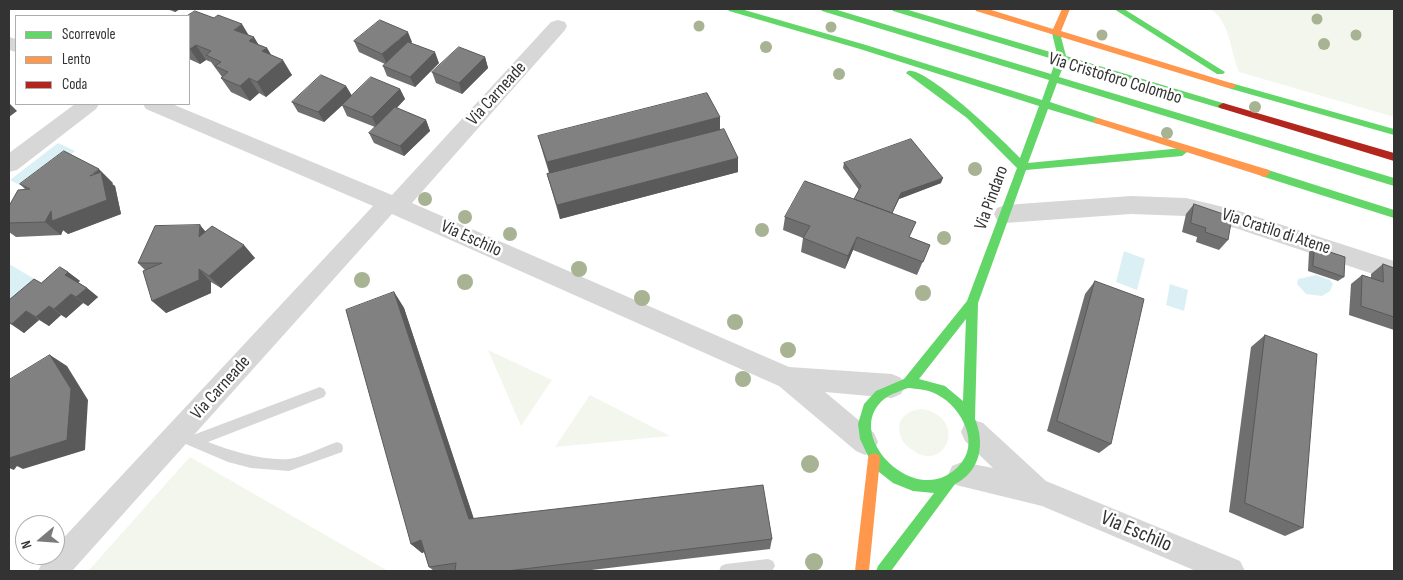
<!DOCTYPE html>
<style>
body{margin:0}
#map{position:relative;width:1403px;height:580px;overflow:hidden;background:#fff;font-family:"Sofia Sans Condensed",sans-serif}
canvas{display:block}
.frame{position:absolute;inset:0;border:10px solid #333;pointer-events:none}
.legend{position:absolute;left:15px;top:15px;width:175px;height:90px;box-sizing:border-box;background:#fff;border:1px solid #adadad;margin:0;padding:6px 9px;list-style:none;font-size:15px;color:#333}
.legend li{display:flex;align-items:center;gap:10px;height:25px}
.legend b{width:25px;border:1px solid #adadad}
.north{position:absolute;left:15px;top:515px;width:50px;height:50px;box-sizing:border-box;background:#fff;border:1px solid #adadad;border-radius:50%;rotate:252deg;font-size:14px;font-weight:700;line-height:20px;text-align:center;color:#333}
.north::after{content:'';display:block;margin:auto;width:18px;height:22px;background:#7a7a7a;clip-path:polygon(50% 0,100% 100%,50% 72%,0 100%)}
</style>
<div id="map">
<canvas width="1403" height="580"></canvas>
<div class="frame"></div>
<ul class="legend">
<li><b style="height:6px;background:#63d668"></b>Scorrevole</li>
<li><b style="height:6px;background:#ff974d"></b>Lento</li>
<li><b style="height:6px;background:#b3261e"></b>Coda</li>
</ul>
<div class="north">N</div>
</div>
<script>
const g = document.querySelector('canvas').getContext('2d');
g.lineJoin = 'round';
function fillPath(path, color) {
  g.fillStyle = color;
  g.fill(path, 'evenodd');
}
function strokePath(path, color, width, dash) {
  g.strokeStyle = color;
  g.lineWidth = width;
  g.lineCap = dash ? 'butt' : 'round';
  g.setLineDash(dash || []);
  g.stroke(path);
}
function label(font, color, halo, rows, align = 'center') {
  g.font = font + ' "Sofia Sans Condensed",sans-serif';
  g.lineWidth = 5;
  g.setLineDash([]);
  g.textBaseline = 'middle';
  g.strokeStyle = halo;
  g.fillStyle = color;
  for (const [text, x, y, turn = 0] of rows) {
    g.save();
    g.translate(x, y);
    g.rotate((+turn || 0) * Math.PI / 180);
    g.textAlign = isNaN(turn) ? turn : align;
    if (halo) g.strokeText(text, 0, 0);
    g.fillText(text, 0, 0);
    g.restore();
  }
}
fillPath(new Path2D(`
 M1211 9H1394V117L1239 72C1230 51 1231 24 1211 9Z
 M488 350 552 380 521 426Z
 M590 395 670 436 555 447Z
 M922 409C970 418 945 476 911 449 905 445 901 440 900 434 896 418 908 410 922 409Z
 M190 457 388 571H88Z`), '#f3f6ed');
fillPath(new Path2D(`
 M58 143 75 151 27 189 10 180Z
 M1124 251 1145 259 1137 290 1116 282Z
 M9 264 38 281 13 302 9 299Z
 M1316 275 1330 280 1333 284 1330 291 1322 296 1306 294 1297 284 1298 279Z
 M1170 284 1188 290 1184 311 1166 305Z`), '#dbf0f5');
fillPath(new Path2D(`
 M320 387 324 389 326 393 324 397 208 442C231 451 264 461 289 459 303 457 323 447 337 442L342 444 343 448 342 452 289 471 251 468 228 462 174 439 172 435 174 431 178 429 193 435Z
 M768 559 773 561 775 566 772 571H719L721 566 726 564Z`), '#d7d7d7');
fillPath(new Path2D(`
 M558 20 565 22 567 26 565 30 412 203 789 367 892 374 901 378 905 386 901 394 892 398 825 392 874 433 878 442 874 451 865 455 856 451 779 386 392 214 72 571H38L43 561 48 555H55V547L373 206 146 109 143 104H172L392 195 551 22Z
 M9 37 16 39V52L9 50Z
 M75 104H99L96 109 17 170 9 172V153Z
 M1131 196 1186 198 1236 210 1394 261V281L1235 228 1186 216 1131 214 1005 223 997 220 994 214 997 208 1005 205Z
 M974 420 983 423 1046 481 1240 561 1245 571H1196L1042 506 952 484 948 475 952 466 962 462 993 468 965 441 961 432 965 423Z`), '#d7d7d7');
fillPath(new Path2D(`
 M728 9H741L866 45 1042 100 1049 80 822 11 821 9H834L1051 74 1056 60 893 11 892 9H905L1057 54 1052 33 1056 30 1060 33 1066 56 1226 104 1228 106 1223 109 1065 62 1059 77 1394 178V186L1057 83 1050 102 1101 119 1103 121 1098 124 1048 109 1028 163 1182 148 1187 152 1182 156 1026 170 978 303 975 419C985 443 981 471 955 484L891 571H876L878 566 934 493 913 491 893 483 879 472 869 458 860 439 858 424 864 404 876 391 904 379 967 301 1017 168 967 118 906 73 908 71C927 67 1005 142 1020 158L1039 106 860 49 729 11ZM966 319 963 401 945 386 919 379ZM908 388C917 389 926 389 934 393 958 403 980 439 962 462 920 517 836 432 887 397 893 393 901 391 908 388Z
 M1114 9H1124L1225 72 1223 74H1217Z
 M1231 83 1394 129V135L1228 88V84Z
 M1265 169 1394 210V218L1261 176 1260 173Z`), '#63d668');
fillPath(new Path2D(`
 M975 9H988L1053 29 1062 9H1070L1061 31 1234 84 1236 86 1234 88H1228L976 11Z
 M1098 118 1269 170 1270 173 1265 177 1095 123 1093 121 1095 119Z
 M874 453 879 455 880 459 869 571H855L868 459 869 455Z`), '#ff974d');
fillPath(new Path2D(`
 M1223 103 1394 153V161L1220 108 1218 106Z`), '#b3261e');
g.fillStyle = '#a7b393';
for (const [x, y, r] of [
 [1317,19,5.5],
 [699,26,5.5],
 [831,27,5.5],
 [1102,35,5.5],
 [1356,35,5.5],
 [1324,44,6],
 [766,47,6],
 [839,74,6],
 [1255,107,6],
 [1167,133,6],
 [975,169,7],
 [425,199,7],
 [465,217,7],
 [762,230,7],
 [510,234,7],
 [944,238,7],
 [579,269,8],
 [362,280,8],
 [465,282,8],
 [923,293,8],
 [642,298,8],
 [735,322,8],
 [788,350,8],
 [743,379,8],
 [810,464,9],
 [814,562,9]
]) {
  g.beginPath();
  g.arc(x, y, r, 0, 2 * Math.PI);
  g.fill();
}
fillPath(new Path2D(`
 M167 9H180L175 12Z
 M189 16 248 35 258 45 267 48 271 55 292 75 266 97 259 93 250 101 231 92 221 78 222 77 211 62 206 60 200 64 189 59Z
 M354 41 412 42 411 43 439 63 415 87 387 76 383 66 385 64 359 52Z
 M485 57 488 68 462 94 436 83 432 72Z
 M346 86 352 96 400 89 405 99 397 108 426 120 430 131 404 156 374 143 369 133 375 127 347 116 342 105 346 102 324 122 298 112 292 102Z
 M720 117V130L738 158V172L560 219 551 188 547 174 549 173 542 150 538 136Z
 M844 163 941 183 899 199 892 213 910 237 930 245 917 275 853 250 845 269 801 252 803 238 783 230 785 217 854 199 859 190 843 168Z
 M113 183 112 184 115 186 121 214 68 234 63 230 61 235 16 237 9 232V206L26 190 20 184Z
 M1194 204 1228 240 1219 250 1196 242 1197 237 1182 232 1186 214Z
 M200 225 205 232 255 258 221 288 211 282V293L166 313 145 270 138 263Z
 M1315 247 1344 277 1338 281 1308 271 1309 252Z
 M1383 264 1394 268V330L1349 315 1351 284 1362 275 1371 278V274Z
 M68 272 80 281 78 282 87 288 98 297 88 306 83 303 66 318 61 315 49 326 39 320 24 333 9 323V300Z
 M1095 281 1111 444 1099 453 1047 431 1085 294Z
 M394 292 404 308 474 519 772 539 770 549 583 571H434L429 567 424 552 422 553 411 544Z
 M1265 335 1303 528 1285 536 1229 512 1251 347Z`), '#6f6f6f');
fillPath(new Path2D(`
 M173 9H180L175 12Z
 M242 24 251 39 234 30Z
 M408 32 412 42 387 64 382 54Z
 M254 37 263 52 249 41Z
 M196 45 206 60 200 64 190 49Z
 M267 48 276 63 262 51Z
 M435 52 439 63 415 87 410 77Z
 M485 57 488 68 462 94 459 83Z
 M283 60 292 75 266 97 257 82Z
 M249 78 259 93 250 101 240 86Z
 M346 86 352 96 324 122 318 112Z
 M400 89 405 99 377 127 372 117Z
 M9 103 17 111 9 117Z
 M720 117V132L550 176 547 162Z
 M426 120 430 131 404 156 400 146Z
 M738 158V172L560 219 557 205Z
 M99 169 113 183 112 184 115 186 121 214 68 234 63 230 61 235 45 222 51 211Z
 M943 178 941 183 899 199 886 226 901 193Z
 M200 225 211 238 199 237Z
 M857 237 853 250 845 269 848 256Z
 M244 245 255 258 221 288 209 276Z
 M199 269 211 282V293L166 313 152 301Z
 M68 272 80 281 76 284 65 275Z
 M87 288 98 297 88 306 76 297Z
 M394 292 404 308 477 529 469 519Z
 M71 294 83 303 66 318 54 309Z
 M49 306 61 315 49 326 36 317Z
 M26 311 39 320 24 333 12 324Z
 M50 355 67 366 88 400 85 450 23 469 17 466 14 470 9 468V446Z
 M421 540 431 549 422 553 411 544Z`), '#5a5a5a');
const building = new Path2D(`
 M195 11 214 18 218 15 242 24 234 30 254 37 249 41 267 48 262 51 283 60 257 82 249 78 240 86 221 78 228 72 215 66 221 62 206 55 211 51 196 45 190 49H189V16H187Z
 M380 20 408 32 382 54 354 41Z
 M408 42 435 52 410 77 383 66Z
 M459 47 485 57 459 83 432 72Z
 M321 75 346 86 318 112 292 102Z
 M371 77 400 89 372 117 342 105Z
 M707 93 720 117 547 162 538 136Z
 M395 107 426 120 400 146 369 133Z
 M724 129 738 158 557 205 547 174Z
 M911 139 943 178 901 193 892 213 854 199 861 186 844 163Z
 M64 151 99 169 90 176 101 172 107 200 52 221 51 211 45 222 9 223V206L18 190 30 189 20 184Z
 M805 181 916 222 909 237 930 245 923 262 857 237 848 256 803 238 810 226 785 217Z
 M1194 204 1232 217 1228 240 1205 232 1206 228 1191 223Z
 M200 225 199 237 212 226 244 245 209 276 199 269V280L152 301 143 271 162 263H138L155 226Z
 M1315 247 1345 257 1344 277 1313 266Z
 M1383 264 1394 268V317L1361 306 1362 275 1383 282Z
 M60 267 68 272 65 275 87 288 76 297 71 294 54 309 49 306 36 317 26 311 12 324 9 322V300L34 279 41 283Z
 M1095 281 1144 299 1111 444 1057 421Z
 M394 292 469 519 763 485 772 539 507 571H455L456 563 429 567 421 540 411 544 346 310Z
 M1265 335 1317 354 1303 528 1245 503Z
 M50 355 71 389 67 440 9 458V380Z`);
fillPath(building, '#818181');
strokePath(building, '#5a5a5a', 1);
label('18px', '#333', '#fff', [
 ["Via Cristoforo Colombo",1115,79,17],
 ["Via Carneade",497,94,-48],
 ["Via Pindaro",992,198,-70],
 ["Via Cratilo di Atene",1276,232,18],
 ["Via Eschilo",471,239,24],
 ["Via Carneade",221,388,-48]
]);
label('21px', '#333', '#fff', [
 ["Via Eschilo",1136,532,23]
]);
</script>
